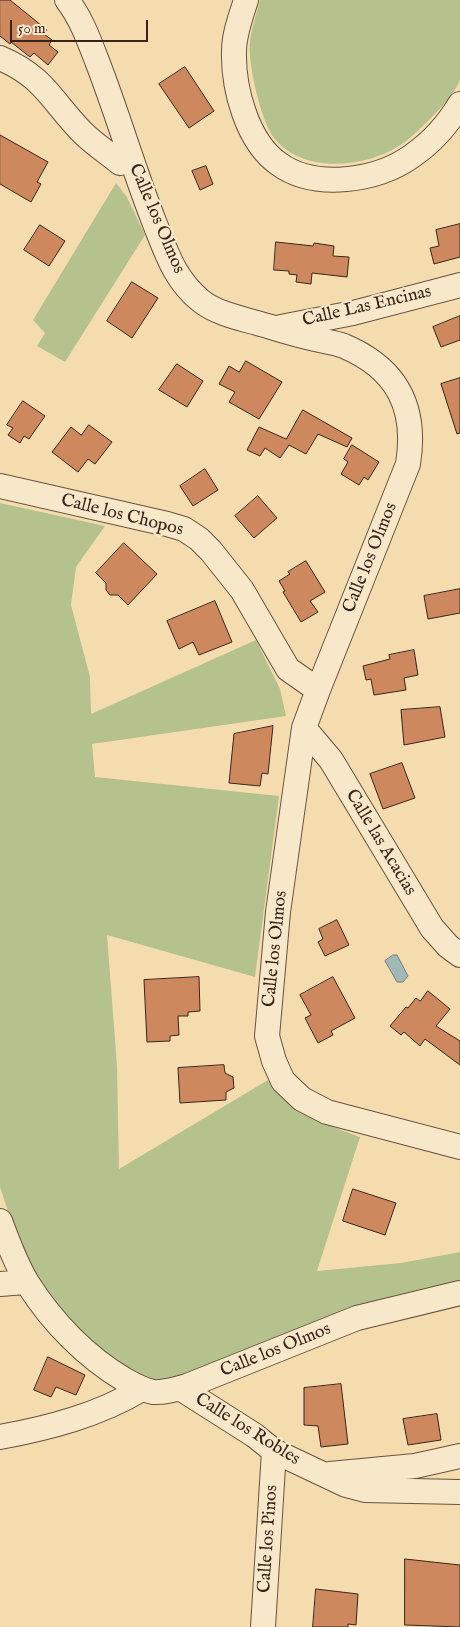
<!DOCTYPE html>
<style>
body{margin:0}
#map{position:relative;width:460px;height:1627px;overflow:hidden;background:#f4dcae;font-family:"IM FELL English",serif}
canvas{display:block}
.scale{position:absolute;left:10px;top:20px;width:138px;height:22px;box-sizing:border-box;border:2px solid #39241c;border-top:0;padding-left:6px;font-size:15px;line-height:18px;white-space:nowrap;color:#39241c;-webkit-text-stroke:4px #f8e8ca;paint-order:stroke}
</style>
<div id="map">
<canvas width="460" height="1627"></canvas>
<div class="scale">50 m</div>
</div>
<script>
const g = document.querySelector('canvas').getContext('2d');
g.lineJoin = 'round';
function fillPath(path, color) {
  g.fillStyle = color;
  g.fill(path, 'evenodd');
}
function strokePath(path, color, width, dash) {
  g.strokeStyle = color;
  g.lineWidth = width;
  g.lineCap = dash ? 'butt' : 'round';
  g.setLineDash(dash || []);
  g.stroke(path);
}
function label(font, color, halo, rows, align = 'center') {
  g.font = font + ' "IM FELL English",serif';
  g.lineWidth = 4.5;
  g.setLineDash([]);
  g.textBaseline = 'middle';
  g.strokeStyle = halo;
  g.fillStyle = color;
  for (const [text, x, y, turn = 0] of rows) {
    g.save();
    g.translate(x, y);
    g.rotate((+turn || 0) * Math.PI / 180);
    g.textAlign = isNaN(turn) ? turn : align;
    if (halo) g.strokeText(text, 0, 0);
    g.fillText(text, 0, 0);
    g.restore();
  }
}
fillPath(new Path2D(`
 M260 0H460C460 19 460 38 460 57 460 64 460 73 460 79 458 90 439 110 431 118 421 128 411 138 399 146 365 168 302 174 274 138 261 122 247 61 250 40 252 27 257 13 260 0Z
 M116 183 127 197 145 235 65 362 37 346 45 333 33 320Z
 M0 503 105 526 76 567 71 605 90 677 91 714 256 640 280 689 286 716 92 744 95 777 279 796 255 977 107 935 117 1066 119 1169 268 1080C294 1110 323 1124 360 1137L317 1271 401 1263 460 1252V1282L401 1295 352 1307 188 1373 169 1379 154 1380 138 1374 98 1348 70 1321 33 1275 20 1247 0 1187Z`), '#b6c28e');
const water = new Path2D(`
 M393 955H397L408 976 403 982H397L385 961Z`);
fillPath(water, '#a1b9b6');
strokePath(water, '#777d78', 1);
const building = new Path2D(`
 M0 0H10L47 30 44 34 52 40 49 45 58 52 48 65 34 53 30 57 11 42 10 44 0 36Z
 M185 67 214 111 189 128 159 84Z
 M0 135 48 162 37 182 41 184 31 202 0 184Z
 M206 166 213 184 200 190 192 171Z
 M460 224V257L434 264 430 248 439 246 436 230Z
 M40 225 65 241 49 266 24 250Z
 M276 242 313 246 314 243 334 246 333 256 349 257 347 277 312 273 311 284 296 282 297 275 289 274V271L274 270Z
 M132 282 158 298 132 338 107 321Z
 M460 316V340L441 347 433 327Z
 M246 361 282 382 259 419 229 402 235 392 219 384 229 366 239 372Z
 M177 364 203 381 187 407 159 390Z
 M460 378V433L457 434 441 384Z
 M23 401 45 416 29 439 24 436 20 443 8 435 13 428 7 425Z
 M303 410 352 438 347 447 318 434 306 454 289 445 280 458 265 448 260 456 247 450 259 427 286 439Z
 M89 425 112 442 95 464 88 459 78 472 52 452 71 427 81 435Z
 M352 445 379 462 368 480 364 477 359 485 341 474 348 462 344 459Z
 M205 469 218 490 193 506 180 486Z
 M258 496 277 518 254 538 235 516Z
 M124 543 157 574 128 605 118 595H110L106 590V583L96 573Z
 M306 561 325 592 310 601 318 612 301 622 283 592 285 591 279 581 290 574 288 572Z
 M460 589V613L428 619 424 596Z
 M215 601 232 642 199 655 193 642 179 649 167 621Z
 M414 650 418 675 404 678 406 690 374 695 371 679 366 680 363 666 390 659 389 655Z
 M440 707 445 737 404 745 401 710Z
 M273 726 268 774 262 773 260 786 229 783 234 734Z
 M402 763 415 798 383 809 370 774Z
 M337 920 349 945 325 956 318 942 323 939 319 929Z
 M199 977 200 1011 188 1012V1016H178L179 1035 170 1036V1041L147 1042 144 980Z
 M333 977 355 1018 331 1031 333 1035 318 1043 305 1018 311 1015 300 995Z
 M428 991 450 1009 436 1026 460 1041V1065L425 1039 420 1046 404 1032 401 1035 390 1026 406 1007 408 1008 416 998 420 1001Z
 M224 1065 225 1073 233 1077 234 1088 226 1092V1100L180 1103 178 1068Z
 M353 1189 396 1203 385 1235 343 1221Z
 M48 1357 85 1375 76 1395 56 1387 51 1397 34 1390Z
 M341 1384 348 1444 321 1447 318 1426 304 1425V1388Z
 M437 1414 441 1440 408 1445 403 1419Z
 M405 1559 460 1565V1627L405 1625Z
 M316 1589 358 1594 356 1625 348 1624V1627H313Z`);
fillPath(building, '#cd895d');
strokePath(building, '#39241c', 1);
const minor = new Path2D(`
 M67 0C81 18 89 40 97 61 118 115 134 171 155 224 167 254 175 280 201 301 216 313 239 318 257 323 275 328 293 334 311 338 322 341 334 342 344 346 398 369 417 408 408 464L318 690 304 728 278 912 267 1036 274 1061 283 1081 302 1099 327 1112 460 1147
 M246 0C241 16 234 34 234 51 233 88 247 142 279 164 315 190 377 181 412 156 431 143 448 124 460 104
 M0 58C45 77 52 102 83 133 94 144 108 153 120 163L130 159
 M281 327 353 313 460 285
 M0 486 167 524 184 529 199 539 211 551 242 590 288 669 318 690
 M304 728 331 760 432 928 448 946 460 955
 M0 1221C8 1242 16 1265 28 1284 52 1322 86 1357 125 1380 134 1385 143 1390 153 1392 164 1393 177 1389 187 1386L357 1318 460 1293
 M0 1284 26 1282
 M180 1388 254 1435 274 1451 346 1485 365 1490 460 1492
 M0 1437C49 1428 99 1415 142 1389
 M330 1474 415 1466 460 1456
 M263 1627 274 1451`);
strokePath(minor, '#685240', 26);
strokePath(minor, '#f8e8ca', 24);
label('18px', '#39241c', '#f8e8ca', [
 ["Calle los Olmos",156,219,67],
 ["Calle Las Encinas",367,307,-13],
 ["Calle los Chopos",122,516,14],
 ["Calle los Olmos",371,558,-68],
 ["Calle las Acacias",380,843,59],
 ["Calle los Olmos",276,949,-84],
 ["Calle los Olmos",276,1351,-22],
 ["Calle los Robles",247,1430,32],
 ["Calle los Pinos",269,1539,-86]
]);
</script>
